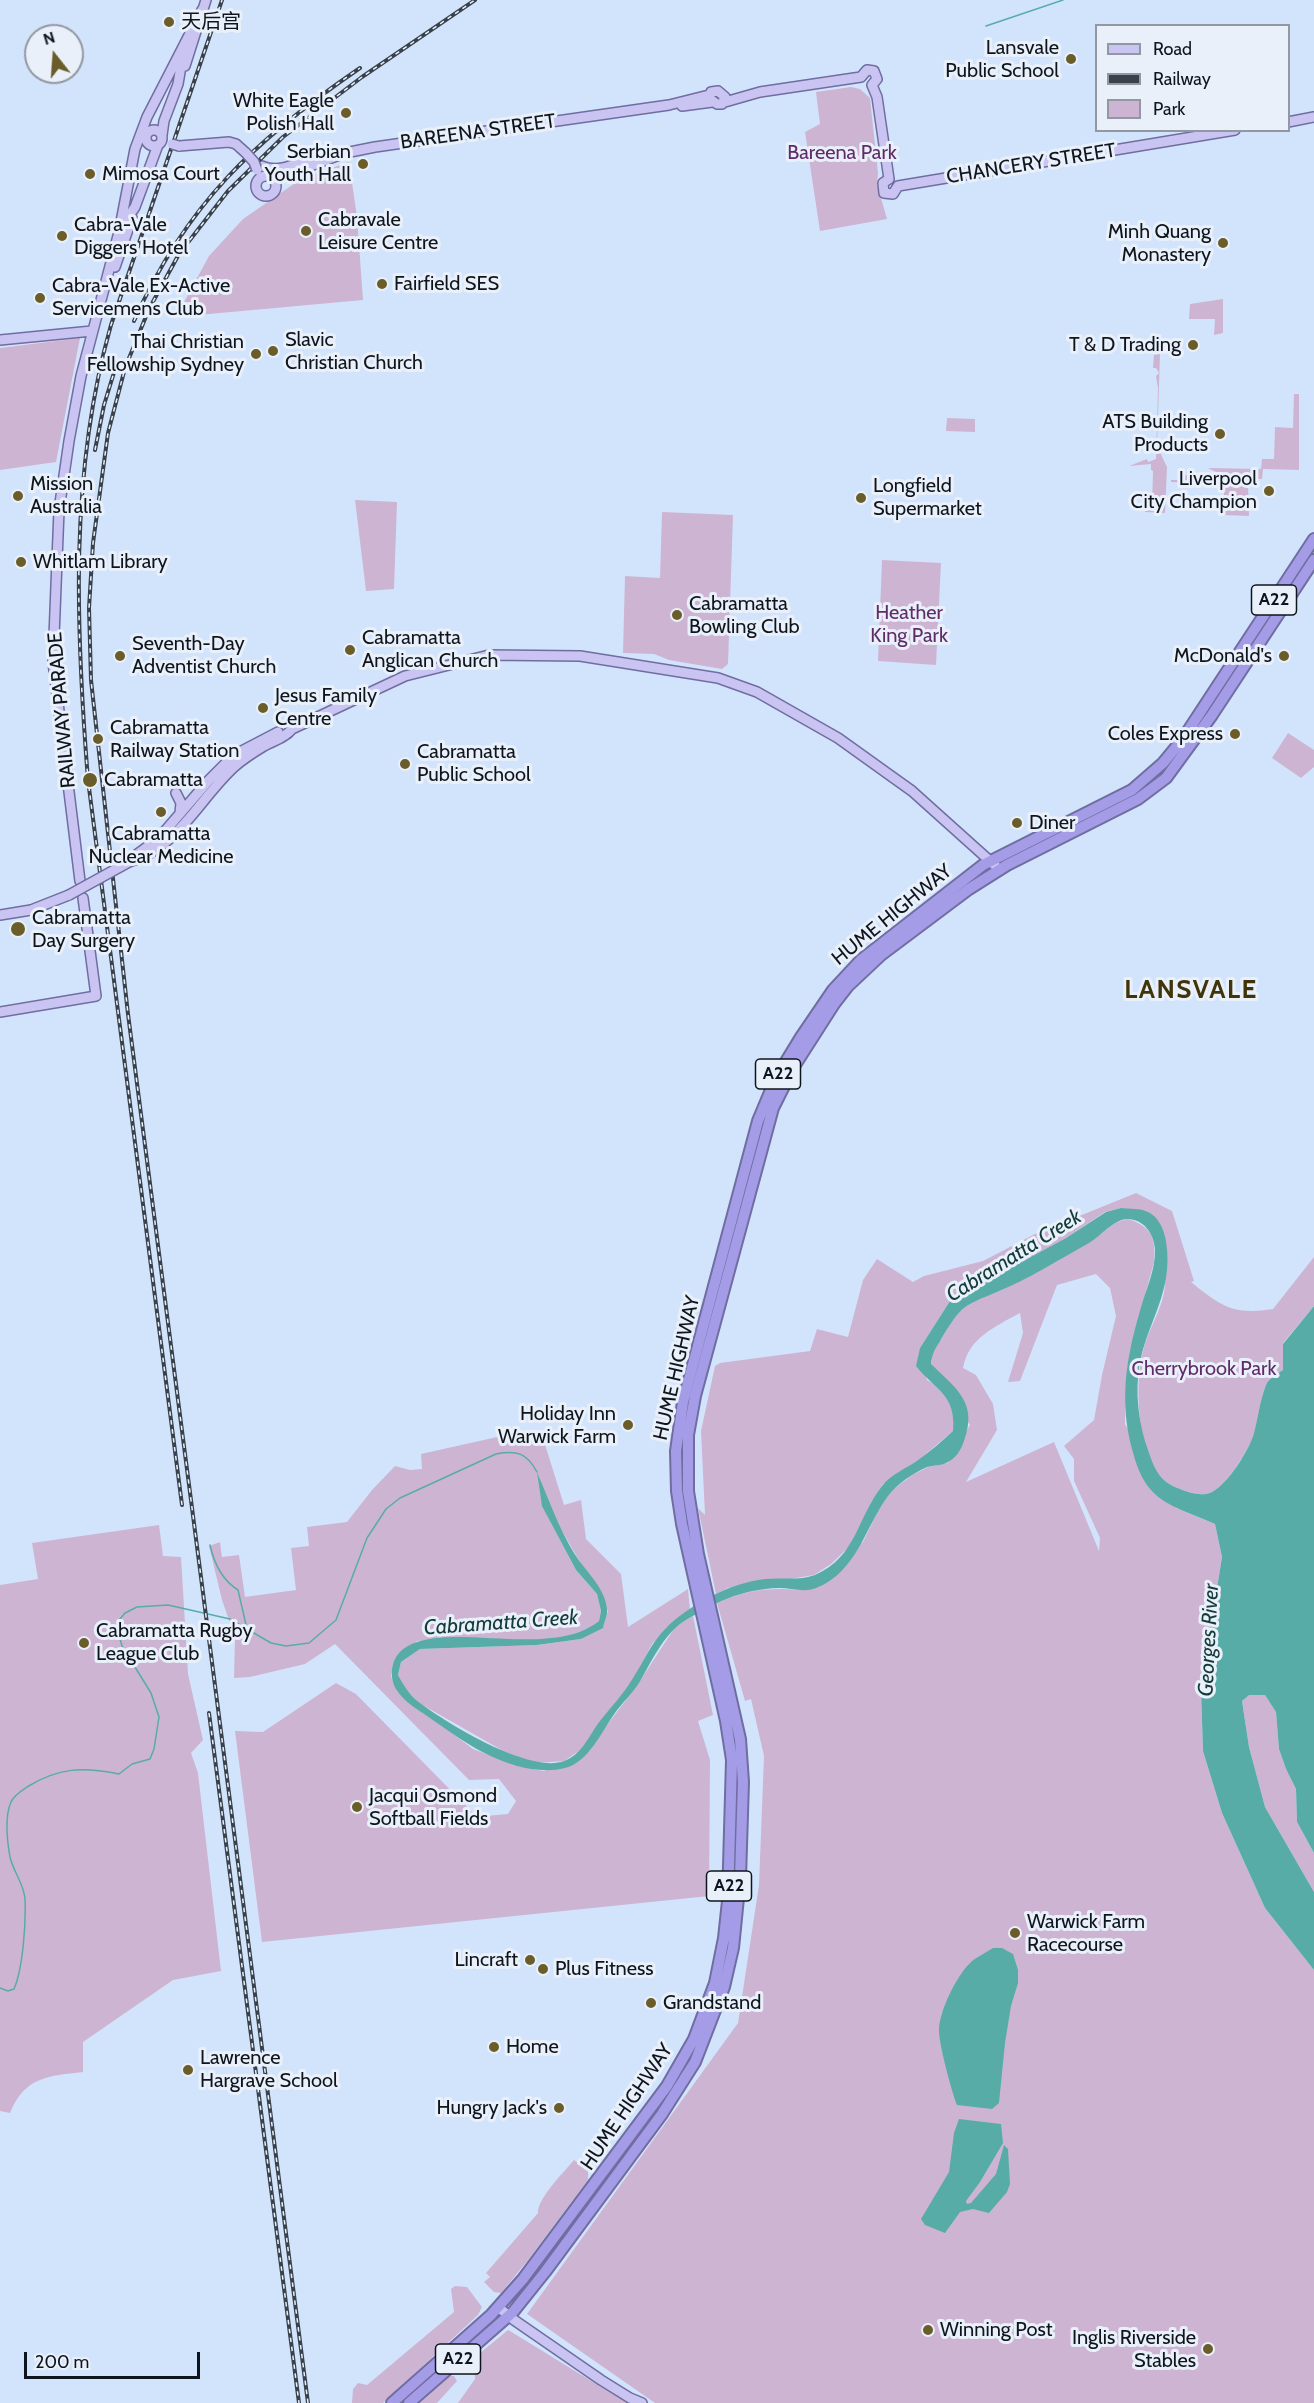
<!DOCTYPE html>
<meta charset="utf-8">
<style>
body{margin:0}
#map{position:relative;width:1314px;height:2403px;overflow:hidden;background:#d2e4fc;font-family:Cabin,sans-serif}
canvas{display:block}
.legend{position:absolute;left:1095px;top:24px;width:195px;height:108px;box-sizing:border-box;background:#e9f0fa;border:2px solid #9298a2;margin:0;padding:8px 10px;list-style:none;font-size:18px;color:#0f151d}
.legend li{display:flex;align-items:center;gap:12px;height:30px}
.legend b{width:30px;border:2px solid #9298a2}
.north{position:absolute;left:24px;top:24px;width:60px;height:60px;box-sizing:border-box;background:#e9f0fa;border:2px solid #9298a2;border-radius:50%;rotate:343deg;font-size:16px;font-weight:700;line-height:24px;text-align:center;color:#0f151d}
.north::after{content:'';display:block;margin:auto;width:21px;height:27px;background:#6b5d2a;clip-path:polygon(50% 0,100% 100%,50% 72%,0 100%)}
.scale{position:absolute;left:24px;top:2352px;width:176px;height:27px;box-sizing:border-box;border:3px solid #0f151d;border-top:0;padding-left:8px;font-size:18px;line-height:21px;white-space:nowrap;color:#0f151d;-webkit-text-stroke:4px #e9f0fa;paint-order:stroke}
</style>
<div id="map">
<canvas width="1314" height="2403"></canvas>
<ul class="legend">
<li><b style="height:8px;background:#c9c4f1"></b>Road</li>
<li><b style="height:8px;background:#38414c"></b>Railway</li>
<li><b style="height:16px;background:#ceb4d3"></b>Park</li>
</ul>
<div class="north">N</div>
<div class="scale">200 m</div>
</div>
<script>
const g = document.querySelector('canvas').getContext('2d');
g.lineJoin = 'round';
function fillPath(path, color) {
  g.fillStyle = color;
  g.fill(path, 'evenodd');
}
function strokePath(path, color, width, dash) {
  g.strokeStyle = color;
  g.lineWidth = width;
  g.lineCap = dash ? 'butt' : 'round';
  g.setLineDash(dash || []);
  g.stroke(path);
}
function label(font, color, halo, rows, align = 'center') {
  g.font = font + ' Cabin,"Noto Sans SC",sans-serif';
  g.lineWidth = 6;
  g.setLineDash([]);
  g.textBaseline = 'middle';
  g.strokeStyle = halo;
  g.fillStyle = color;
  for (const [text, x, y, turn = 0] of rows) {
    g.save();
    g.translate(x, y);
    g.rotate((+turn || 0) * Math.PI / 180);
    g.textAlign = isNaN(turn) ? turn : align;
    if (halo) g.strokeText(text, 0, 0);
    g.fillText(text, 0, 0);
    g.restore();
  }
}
fillPath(new Path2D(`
 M851 87 860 89 870 98 878 173 877 184 887 219 820 231 805 132 820 124 816 92Z
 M349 162 357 217 363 300 176 317 209 256 243 219 301 179Z
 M1223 299V333L1214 335 1215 319H1189L1190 304Z
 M80 338 56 462 0 470V348Z
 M1160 354 1157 446 1167 467 1165 513 1145 512V506H1152L1153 471 1151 470V464L1129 466 1147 459 1148 462 1156 459 1158 388 1156 376 1159 373 1156 368H1153L1154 355Z
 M1294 394H1299V470L1263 469 1262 479C1242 478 1225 478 1208 468L1261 469 1262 459H1274L1275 427 1293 428Z
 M947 418 975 419V432L946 431Z
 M1180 474 1230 484H1248L1249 516 1224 515V484L1171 482V480H1179Z
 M355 500 397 502 394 589 366 591Z
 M662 512 733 515 728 664 722 669 669 660 654 654 623 653 625 576 660 578Z
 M882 560 941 563 936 665 878 661Z
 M1288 733 1314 750V767L1301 778 1272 758Z
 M1136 1193 1172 1211 1194 1281 1191 1282C1222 1307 1233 1315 1273 1309L1314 1257V1306L1283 1343V1370C1277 1374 1268 1379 1266 1385 1260 1400 1258 1418 1254 1434 1250 1448 1226 1486 1212 1492 1200 1498 1184 1491 1173 1486 1136 1469 1134 1384 1143 1351 1148 1329 1163 1309 1165 1286 1166 1274 1150 1226 1146 1211L1121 1208 1105 1212 1066 1238 985 1284 962 1294 950 1301 920 1348 927 1380C949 1392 955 1407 953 1431L921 1458 883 1484 871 1502 851 1545 831 1564 814 1575 790 1579H767L728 1588 716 1594 698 1508 705 1515 701 1431 715 1366 720 1363 810 1351 817 1329 848 1337 863 1280 877 1259 913 1282 924 1276 983 1261 1035 1234Z
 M1127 1219C1152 1226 1156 1238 1154 1262L1130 1351 1125 1392V1424L1176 1508 1215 1524 1222 1557 1201 1690 1203 1751 1222 1813 1265 1908 1314 1970V2403H655L527 2314 738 2023 759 1885 764 1756 751 1699 745 1701 717 1603C744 1590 771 1587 800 1590L863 1542 877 1513 890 1492 912 1475 928 1467 948 1463 970 1425 942 1375 931 1365 933 1349 941 1340 955 1314 966 1304 1004 1289 1090 1242 1115 1223ZM1096 1274 1110 1288 1116 1316 1102 1375 1094 1420 1064 1446 1074 1459V1481L1100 1538 1099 1551 1054 1442 966 1482 997 1430 993 1404 976 1375 963 1368C969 1337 995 1327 1020 1313L1023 1333 1008 1382 1020 1381 1057 1285Z
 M524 1431 542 1435 564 1505 581 1500 586 1539 621 1574 628 1627 688 1589 690 1610 666 1628 652 1644 634 1678 582 1749 564 1761 537 1763 514 1757 419 1703 406 1690 398 1675 401 1662 420 1649 537 1645 581 1639 603 1627 608 1611 561 1529 548 1504 538 1474 547 1515 576 1570 597 1594 601 1611 599 1621C568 1646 511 1640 473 1638 454 1638 436 1639 417 1641L393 1665 391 1676 397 1691 473 1749 518 1766 544 1771 581 1759 636 1687 675 1627 693 1616 713 1715 698 1721 710 1760 709 1896 262 1942 235 1731 263 1732 336 1683 356 1694 475 1815 486 1816 508 1814 516 1801 499 1779 469 1780 335 1644 305 1664 250 1677 234 1678 235 1637 222 1600 209 1546 220 1542 222 1557 239 1555 245 1597 296 1590 291 1548 309 1546 307 1527 347 1522 372 1490 395 1466 410 1470 422 1469 421 1454Z
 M159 1525 163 1556 181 1557 188 1674 203 1740 191 1753 198 1773 221 1971 173 1980 83 2042V2072C49 2076 25 2076 10 2113L0 2111V1585L38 1579 32 1543Z
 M1248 1695H1265L1276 1712 1279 1749 1286 1769 1296 1789 1297 1822 1314 1853V1892L1265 1807 1249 1747 1242 1701Z
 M574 2160 588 2170V2180L528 2260 501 2293 494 2292 484 2282 490 2277 486 2273 538 2213C537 2199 564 2172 574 2160Z
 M455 2286 467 2287 482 2307 478 2315 383 2403H352L353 2389 358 2383 367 2385 454 2312 451 2289Z
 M508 2330 510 2331 627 2403H458L475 2379 474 2358Z
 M450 2376H454L457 2381 437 2403H420Z`), '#ceb4d3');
fillPath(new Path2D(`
 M1121 1208C1130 1209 1140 1208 1148 1212 1159 1217 1164 1230 1166 1241 1175 1297 1141 1328 1138 1378 1136 1401 1140 1428 1148 1450 1153 1465 1158 1479 1173 1486 1184 1491 1201 1498 1212 1492 1227 1485 1250 1449 1254 1433 1258 1418 1260 1400 1266 1385 1268 1379 1277 1374 1283 1370V1344L1314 1306V1853L1297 1822 1296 1789 1286 1769 1279 1749 1276 1712 1265 1695H1249L1242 1701 1249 1747 1265 1807 1314 1892V1970L1265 1908 1222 1813 1203 1751 1201 1690 1222 1557 1215 1524C1194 1514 1167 1508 1151 1490 1141 1479 1136 1464 1132 1449 1119 1401 1126 1358 1140 1311 1145 1291 1156 1270 1155 1249 1154 1234 1144 1219 1127 1219 1113 1220 1101 1236 1089 1243 1060 1259 1027 1280 997 1292 963 1306 962 1305 943 1336 936 1349 933 1349 931 1364 957 1389 978 1403 964 1441 961 1450 956 1458 948 1462 942 1466 934 1465 927 1467 913 1473 897 1484 888 1496 865 1527 857 1572 816 1588 804 1593 791 1588 779 1588 742 1589 713 1603 683 1622 663 1635 651 1663 639 1683 632 1694 622 1703 615 1713 602 1731 588 1763 565 1768 549 1772 532 1770 517 1766 480 1755 458 1737 427 1716 417 1709 405 1702 398 1692 389 1680 390 1662 400 1652 438 1616 547 1662 599 1621L601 1611 597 1594 576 1570 542 1506 537 1472C549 1500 558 1526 574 1553 585 1571 605 1587 607 1609 608 1615 604 1622 603 1628L581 1639 537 1645 420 1649 401 1662 398 1675C404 1686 410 1696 420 1703 448 1724 530 1774 564 1761 581 1755 588 1738 597 1725 609 1709 623 1695 633 1678 644 1661 651 1643 665 1629 690 1604 730 1583 765 1579 781 1577 799 1581 815 1575 857 1557 857 1517 882 1486 890 1475 907 1468 918 1460 931 1451 942 1441 953 1431 956 1394 936 1391 916 1366L920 1348 950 1301 1066 1238 1106 1212Z
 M993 1948H1002L1013 1954 1018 1970V1983L1011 2006 1005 2043 999 2103 992 2109 957 2105C952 2093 938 2041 939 2029 940 2010 956 1977 970 1963 976 1957 986 1953 993 1948Z
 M959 2119 1001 2124 1003 2143 980 2182 966 2201 967 2204 971 2203 996 2174 1004 2145 1008 2149 1010 2184 1007 2192 989 2213 973 2209 960 2212 945 2233 925 2225 921 2219 949 2172 954 2133Z`), '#58aca8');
strokePath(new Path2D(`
 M986 26 1063 0
 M210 1545C214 1563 222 1580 238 1590L247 1629
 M0 1988 8 1991 14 1989C23 1968 26 1923 25 1899 24 1884 13 1871 10 1857 7 1840 4 1818 11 1802 14 1795 21 1791 27 1787 59 1767 83 1767 119 1774L132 1764 150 1759 154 1749 159 1717 151 1693 122 1646 118 1632 120 1619 125 1613 137 1607 168 1605 230 1619 271 1643 286 1646 309 1643 336 1620 367 1538 386 1509 400 1498 496 1454C517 1450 527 1453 537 1472`), '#58aca8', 1.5);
const major = new Path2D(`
 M185 66 206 0
 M861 77 867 70 874 71 877 79 872 85
 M872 85 877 97 889 179
 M718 91 725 97 722 104H717L709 98 711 92Z
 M725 102 760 92 861 77
 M682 106 712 102
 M1288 122 1314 117
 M146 138a8 8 0 1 1 16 0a8 8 0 1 1-16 0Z
 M162 135 164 121 178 84 184 48
 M179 146 229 142 236 144 246 153
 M262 166C278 173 293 165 308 159
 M256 186a10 10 0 1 1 20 0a10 10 0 1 1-20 0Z
 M270 177 289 174 345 153 375 147 669 105 709 95
 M889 179 883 183 884 193 893 194 898 186
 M898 186 1235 130
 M120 229 135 207 158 145
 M115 267 132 218
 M0 340 92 331
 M176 793 181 803 180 813
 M136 855 159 838 209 780 234 755 278 732
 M129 862C176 850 200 798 234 767 243 759 254 752 264 746 273 741 285 738 292 729L405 676 489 655 580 656 718 678 757 692 838 738 912 791 1000 870
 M80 881 53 662 59 510 69 441 81 376 119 232 135 149 147 117 202 10
 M0 915 31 910 69 895
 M0 1012 96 996 83 898
 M498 2307 514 2320 601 2380 630 2398 642 2403`);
const highway = new Path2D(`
 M392 2403 491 2315 523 2279 667 2086 694 2039 715 1983 724 1938 728 1901 732 1760 726 1721 682 1524 677 1491 676 1451 683 1402 758 1121 776 1078 801 1037 833 990 861 960 983 865 1132 790 1163 763 1182 740 1314 539
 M409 2403 513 2312 545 2272 662 2114 695 2062 724 1987 733 1948 740 1878 743 1782 740 1739 698 1554 688 1491V1435L695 1396 773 1108 793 1068 834 1004 848 986 881 955 969 889 1007 865 1138 799 1166 778 1212 715 1314 560`);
strokePath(major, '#706da1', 12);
strokePath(highway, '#706da1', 14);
strokePath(major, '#c9c4f1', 9);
strokePath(highway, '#a59ce8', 10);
const rail = new Path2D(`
 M134 321C186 204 256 139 360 68
 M95 450 104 405 116 366
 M182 1505 88 780C76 629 69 473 111 325L222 0
 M209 1713 299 2403
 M308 2403 128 1014 91 680 89 608 93 543 108 433 125 368 149 309 179 254 228 191 283 137 362 77 475 0`);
strokePath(rail, '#38414c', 4);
strokePath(rail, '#e9f0fa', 1.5, [4.5]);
const majorBridge = new Path2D(`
 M172 144 179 146
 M246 153 254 162 257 170
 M69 895 129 862`);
strokePath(majorBridge, '#706da1', 12, []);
strokePath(majorBridge, '#c9c4f1', 9);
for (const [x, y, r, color] of [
 [169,22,6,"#6b5d2a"],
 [1071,59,6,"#6b5d2a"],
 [346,113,6,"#6b5d2a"],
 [363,164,6,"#6b5d2a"],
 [90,174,6,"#6b5d2a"],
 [306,231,6,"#6b5d2a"],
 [62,236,6,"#6b5d2a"],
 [1223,243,6,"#6b5d2a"],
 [382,284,6,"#6b5d2a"],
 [40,298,6,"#6b5d2a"],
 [1193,345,6,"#6b5d2a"],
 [273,351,6,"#6b5d2a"],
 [256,354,6,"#6b5d2a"],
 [1220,434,6,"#6b5d2a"],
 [1269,491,6,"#6b5d2a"],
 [18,496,6,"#6b5d2a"],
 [861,498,6,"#6b5d2a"],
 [21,562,6,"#6b5d2a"],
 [677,615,6,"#6b5d2a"],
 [350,650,6,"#6b5d2a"],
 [120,656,6,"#6b5d2a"],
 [1284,656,6,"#6b5d2a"],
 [263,708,6,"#6b5d2a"],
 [1235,734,6,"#6b5d2a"],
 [98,739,6,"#6b5d2a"],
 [405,764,6,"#6b5d2a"],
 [90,780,8,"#6b5d2a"],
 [161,812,6,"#6b5d2a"],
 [1017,823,6,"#6b5d2a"],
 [18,929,8,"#6b5d2a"],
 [628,1425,6,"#6b5d2a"],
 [84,1643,6,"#6b5d2a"],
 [357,1807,6,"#6b5d2a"],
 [1015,1933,6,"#6b5d2a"],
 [530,1960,6,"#6b5d2a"],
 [543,1969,6,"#6b5d2a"],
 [651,2003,6,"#6b5d2a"],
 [494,2047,6,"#6b5d2a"],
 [188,2070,6,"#6b5d2a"],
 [559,2108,6,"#6b5d2a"],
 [928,2330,6,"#6b5d2a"],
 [1208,2349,6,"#6b5d2a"]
]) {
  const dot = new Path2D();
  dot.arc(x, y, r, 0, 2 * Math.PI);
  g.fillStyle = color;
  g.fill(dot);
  strokePath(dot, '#e9f0fa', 2);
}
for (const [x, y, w] of [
 [1274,600,45],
 [778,1074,45],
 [729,1886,45],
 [458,2359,45]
]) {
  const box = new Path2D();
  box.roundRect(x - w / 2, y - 15, w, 30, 4.5);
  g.fillStyle = '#e9f0fa';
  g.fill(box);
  strokePath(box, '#0f151d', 1.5);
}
label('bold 18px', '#0f151d', null, [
 ["A22",1274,600],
 ["A22",778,1074],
 ["A22",729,1886],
 ["A22",458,2359]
]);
label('20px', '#0f151d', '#e9f0fa', [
 ["天后宫",181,22],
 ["Lansvale",1059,48,"right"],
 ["Public School",1059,71,"right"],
 ["White Eagle",334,101,"right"],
 ["Polish Hall",334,124,"right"],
 ["Serbian",351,152,"right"],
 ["Youth Hall",351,175,"right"],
 ["Mimosa Court",102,174],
 ["Cabravale",318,220],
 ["Leisure Centre",318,243],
 ["Cabra-Vale",74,225],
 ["Diggers Hotel",74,248],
 ["Minh Quang",1211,232,"right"],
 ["Monastery",1211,255,"right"],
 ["Fairfield SES",394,284],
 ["Cabra-Vale Ex-Active",52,286],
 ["Servicemens Club",52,309],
 ["Slavic",285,340],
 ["Christian Church",285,363],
 ["Thai Christian",244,342,"right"],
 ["Fellowship Sydney",244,365,"right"],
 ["T & D Trading",1181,345,"right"],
 ["ATS Building",1208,422,"right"],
 ["Products",1208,445,"right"],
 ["Liverpool",1257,479,"right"],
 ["City Champion",1257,502,"right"],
 ["Mission",30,484],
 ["Australia",30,507],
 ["Longfield",873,486],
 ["Supermarket",873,509],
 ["Whitlam Library",33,562],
 ["Cabramatta",689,604],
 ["Bowling Club",689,627],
 ["Cabramatta",362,638],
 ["Anglican Church",362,661],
 ["Seventh-Day",132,644],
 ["Adventist Church",132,667],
 ["McDonald's",1272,656,"right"],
 ["Jesus Family",275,696],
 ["Centre",275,719],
 ["Cabramatta",110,728],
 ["Railway Station",110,751],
 ["Coles Express",1223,734,"right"],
 ["Cabramatta",417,752],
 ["Public School",417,775],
 ["Cabramatta",104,780],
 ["Diner",1029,823],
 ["Cabramatta",161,834,"center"],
 ["Nuclear Medicine",161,857,"center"],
 ["Cabramatta",32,918],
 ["Day Surgery",32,941],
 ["Holiday Inn",616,1414,"right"],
 ["Warwick Farm",616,1437,"right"],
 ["Cabramatta Rugby",96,1631],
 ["League Club",96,1654],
 ["Jacqui Osmond",369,1796],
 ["Softball Fields",369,1819],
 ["Warwick Farm",1027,1922],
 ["Racecourse",1027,1945],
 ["Lincraft",518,1960,"right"],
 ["Plus Fitness",555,1969],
 ["Grandstand",663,2003],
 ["Home",506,2047],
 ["Lawrence",200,2058],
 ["Hargrave School",200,2081],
 ["Hungry Jack's",547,2108,"right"],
 ["Winning Post",940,2330],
 ["Inglis Riverside",1196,2338,"right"],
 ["Stables",1196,2361,"right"]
], 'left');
label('20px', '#0f151d', '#e9f0fa', [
 ["BAREENA STREET",478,132,-8],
 ["CHANCERY STREET",1031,164,-9],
 ["RAILWAY PARADE",62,710,-95],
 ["HUME HIGHWAY",892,915,-39],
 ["HUME HIGHWAY",677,1368,-77],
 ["HUME HIGHWAY",627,2107,-56]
]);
label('20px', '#5f2c68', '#e9f0fa', [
 ["Bareena Park",842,153],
 ["Heather",909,613],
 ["King Park",909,636],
 ["Cherrybrook Park",1204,1369]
]);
label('italic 21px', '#133b39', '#e9f0fa', [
 ["Cabramatta Creek",1014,1256,-32],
 ["Cabramatta Creek",501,1623,-4],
 ["Georges River",1209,1640,-87]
]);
g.letterSpacing = '1.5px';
label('bold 26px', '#40350a', '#e9f0fa', [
 ["LANSVALE",1191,990]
]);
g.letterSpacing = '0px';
</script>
